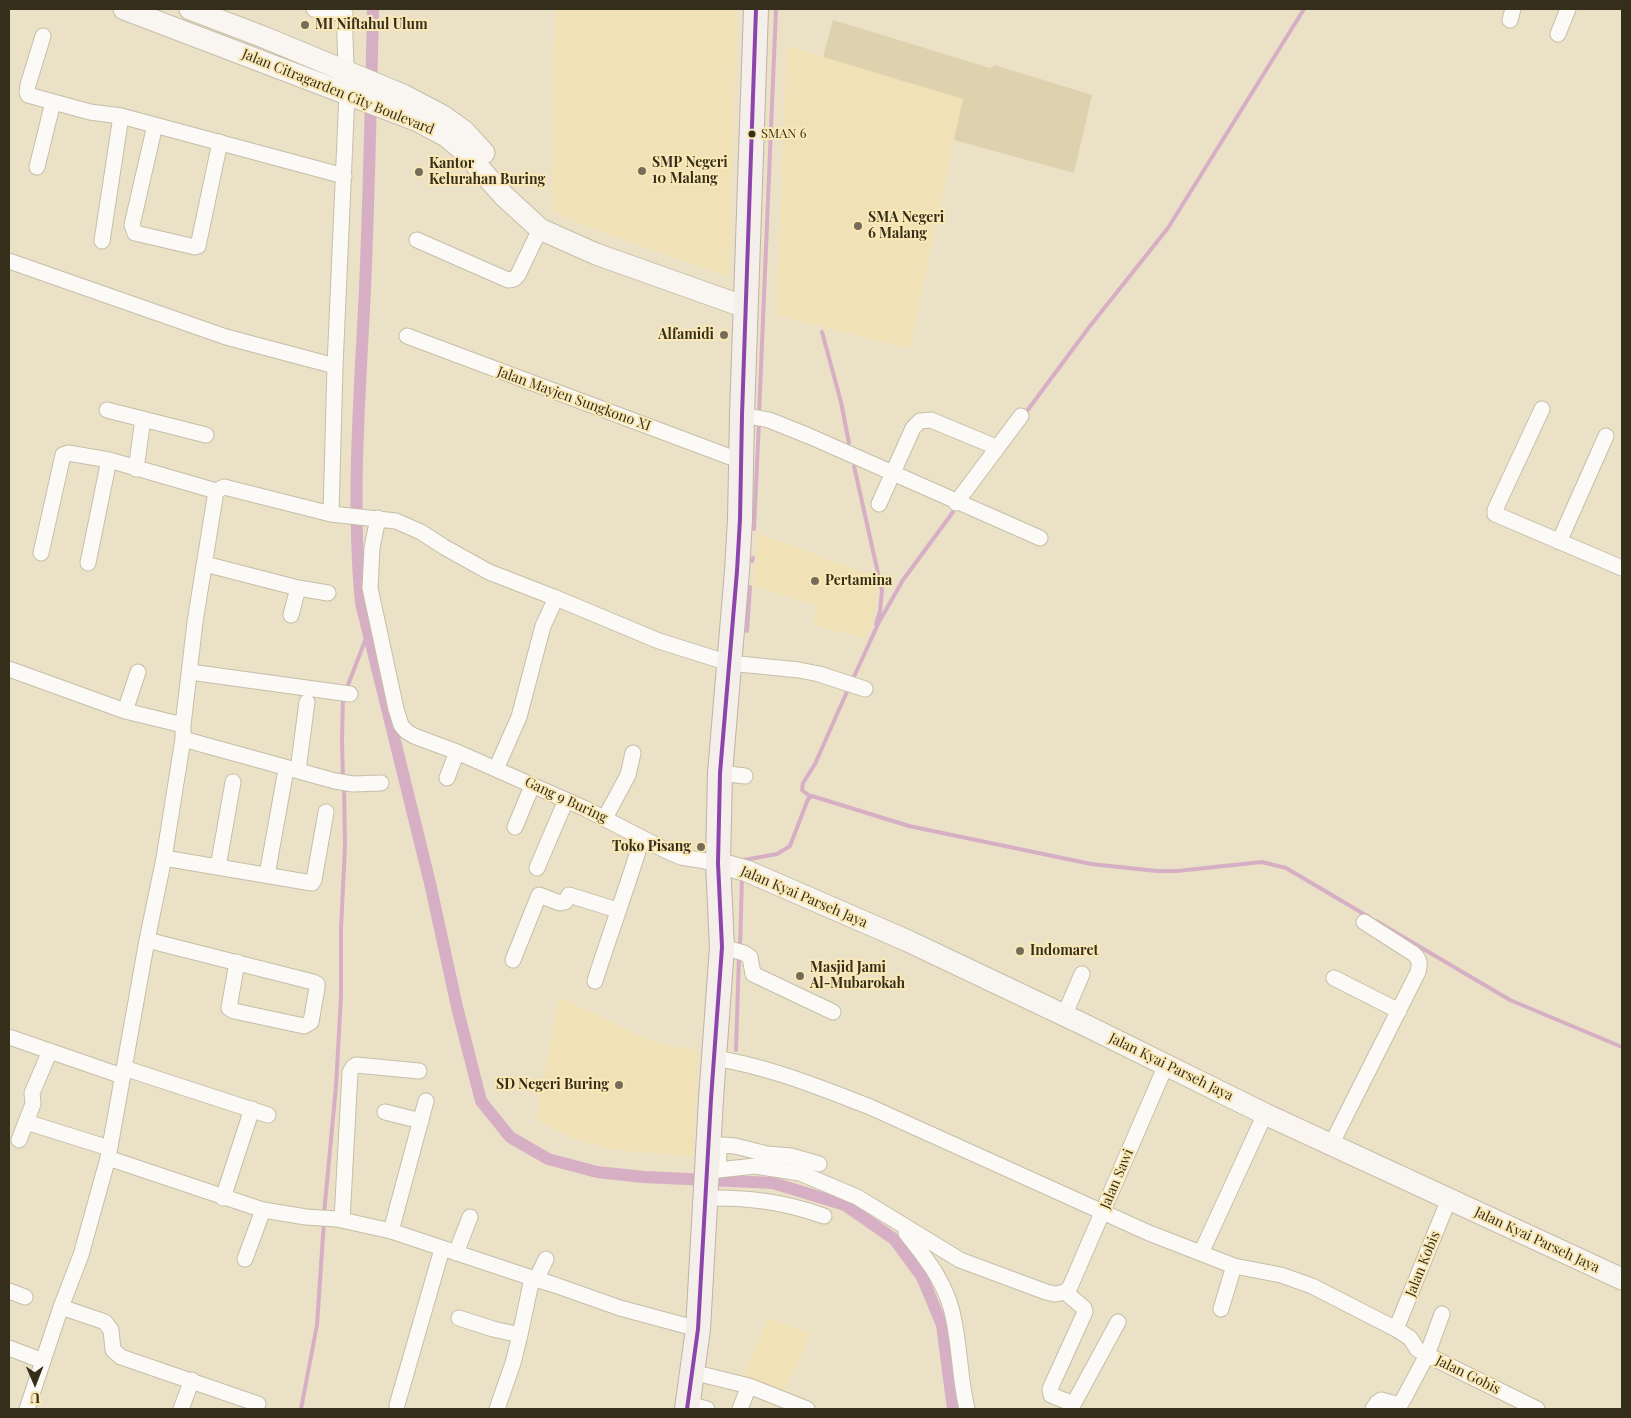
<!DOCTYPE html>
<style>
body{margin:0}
#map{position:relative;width:1631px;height:1418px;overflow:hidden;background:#ebe1c6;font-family:"Playfair Display",serif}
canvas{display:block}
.frame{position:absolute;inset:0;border:10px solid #352e1b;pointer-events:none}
.north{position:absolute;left:10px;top:1358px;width:50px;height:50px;-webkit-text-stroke:4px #fae9b7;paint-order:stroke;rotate:179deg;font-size:14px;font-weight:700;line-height:20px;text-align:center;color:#352e1b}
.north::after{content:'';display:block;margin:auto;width:18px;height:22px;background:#352e1b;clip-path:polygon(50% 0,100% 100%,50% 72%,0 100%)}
</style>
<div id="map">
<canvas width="1631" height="1418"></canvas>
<div class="frame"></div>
<div class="north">U</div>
</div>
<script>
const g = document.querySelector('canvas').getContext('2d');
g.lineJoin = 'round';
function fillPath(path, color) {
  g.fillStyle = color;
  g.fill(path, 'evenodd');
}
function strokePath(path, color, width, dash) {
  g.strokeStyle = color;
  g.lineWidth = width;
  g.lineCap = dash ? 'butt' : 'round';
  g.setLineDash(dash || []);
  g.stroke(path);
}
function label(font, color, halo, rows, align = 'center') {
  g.font = font + ' "Playfair Display",serif';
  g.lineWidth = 4;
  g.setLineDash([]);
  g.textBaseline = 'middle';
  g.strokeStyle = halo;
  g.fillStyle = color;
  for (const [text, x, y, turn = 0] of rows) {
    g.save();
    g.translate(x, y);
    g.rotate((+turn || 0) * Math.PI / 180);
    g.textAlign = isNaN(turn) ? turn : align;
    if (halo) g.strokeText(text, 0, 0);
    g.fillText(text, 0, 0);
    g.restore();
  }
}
fillPath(new Path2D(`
 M555 9H737L729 277 604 233 563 217 552 209 551 134Z
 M787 46 963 99 910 349 776 315Z
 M757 533 875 576 877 590 875 610 866 639 813 625 816 605 754 587Z
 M559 997 654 1042 698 1051 692 1156 614 1150 573 1139 536 1119Z
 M768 1318 812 1334 782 1395 742 1379Z`), '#f0e1b6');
fillPath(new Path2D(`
 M833 20 990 68 995 65 1092 95 1074 173 954 140 963 99 823 57Z`), '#ded2ae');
strokePath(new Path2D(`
 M822 332 841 402 849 443
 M759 415 776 9
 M1024 415 1090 326 1168 228 1304 9
 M854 466 882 591 880 611 876 624
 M754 529 759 422
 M752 561 753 558
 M747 631 750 587
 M852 681 879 622 903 580 953 512
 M346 690 368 633
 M343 780 342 740 343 697
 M811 797 802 790 803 783 815 764 849 687
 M744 860 777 854 790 846 808 799 812 796 909 826 1091 864 1157 871H1177L1262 862 1286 868 1369 917
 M1376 921 1510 1000 1622 1047
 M740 948 742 877
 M736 1050 739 955
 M324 1214 336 1086 341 996V929L345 846 344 787
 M301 1409 317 1325 324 1221`), '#d6afc5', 4);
strokePath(new Path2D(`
 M373 9C371 102 369 196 365 289 360 394 351 498 361 603L430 883 457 1007 481 1101 510 1137 548 1159 597 1172 644 1177 773 1183 845 1205 894 1239 922 1277 942 1325 953 1409`), '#d6afc5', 12);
const street = new Path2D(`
 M314 9 345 14
 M1510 20 1513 9
 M1558 34 1568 9
 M43 36 28 85 27 92 28 95 90 112 121 116 344 176
 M155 125 132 225 135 233 195 247 198 246 220 142
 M37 167 53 102
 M417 240 508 280 514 279 518 275 540 229
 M102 241 121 116
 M9 261 226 337 335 366
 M407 336 741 461
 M1542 409 1495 510V514L1622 568
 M107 410 206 435
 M742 415 769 420 809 436 1040 538
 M136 469 143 419
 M956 503 1021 416
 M879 504 913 428 920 421 931 420 996 447
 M331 514 335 366 347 94 344 9
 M378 518 372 548 370 588 396 709 401 725 406 731 414 736 457 752 586 809 667 851 681 857 718 863
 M1559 542 1606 436
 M41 553 63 455 68 453 109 460 216 491
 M88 563 109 460
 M205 564 298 588 328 593
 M291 615 298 588
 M9 669 125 711 183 725
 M190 672 350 694
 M125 711 138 672
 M183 739 335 781 353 784 381 783
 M496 769 519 717 543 626 556 598
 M298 770 307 702
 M720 773 745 776
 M447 778 457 752
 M605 818 628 775 633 753
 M515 827 532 786
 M164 858 312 883 314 880 326 812
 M218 867 233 782
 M537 868 566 800
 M267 875 285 775
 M147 940 313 982 317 984V988L311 1022 304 1026 234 1011 229 1008 237 962
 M722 947 744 953 750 957 753 974 833 1012
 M513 960 539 895 560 903 565 902 569 895 617 910
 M1334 978 1399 1011
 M595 981C610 933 628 886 642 838
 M1064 1016 1082 974
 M9 1037 122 1076
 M50 1051 32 1093 33 1104 26 1122 109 1148
 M714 1058C767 1066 818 1087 868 1106L1149 1233 1234 1266 1281 1275 1312 1286 1396 1329 1410 1338 1417 1349 1427 1355 1537 1409
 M124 1068 268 1115
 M385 1112 421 1121
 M19 1140 26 1122
 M1331 1145 1418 972C1420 964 1420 960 1414 954L1364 922
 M709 1146 723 1145 735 1146 767 1154 791 1156 819 1164
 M719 1151 718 1170 755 1166 800 1173 857 1197 960 1260 1046 1292 1055 1294 1065 1292
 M108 1158 263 1210 306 1217 337 1219 391 1231 532 1278 555 1285 620 1308 698 1329
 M223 1198 252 1109
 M706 1198C749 1197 784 1202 824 1216
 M342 1220 350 1072 353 1067 356 1065 419 1071
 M391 1231 426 1101
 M906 1233C927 1259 949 1287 954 1321 960 1350 960 1380 967 1409
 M456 1253 470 1217
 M1201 1253 1265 1114
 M245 1259 263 1210
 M536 1280 546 1259
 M9 1291 25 1297
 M1065 1292 1070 1287 1166 1065
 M1065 1292 1084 1308 1085 1312 1050 1389 1051 1395 1071 1403H1074L1118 1322
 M61 1307 105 1322 111 1330 113 1350 121 1357 258 1404
 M1221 1309 1234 1266
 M459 1318 493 1329 520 1335 532 1278
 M1396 1329 1449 1199
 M9 1348 43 1361
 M692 1372 749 1386 807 1409
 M688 1404 707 1409
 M397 1405 442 1249
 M27 1409 61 1307 81 1255 108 1158 147 940 164 858 183 739V725L195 622 216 491 224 487 331 514 396 521 421 532 444 547 489 572 556 598 659 641 729 663 799 670 819 674 865 689
 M181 1409 192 1380
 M497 1409 513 1363 520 1335
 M740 1409 749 1386
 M1373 1409 1377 1403 1381 1400 1400 1405 1403 1400 1427 1355 1442 1314`);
const secondary = new Path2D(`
 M124 9 418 121 446 136 464 151 504 196 540 229 596 254 745 307
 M190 9 266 38 403 95 443 116 464 131 484 153
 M718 863 747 871 908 941 1089 1027 1265 1114 1622 1279`);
const primary = new Path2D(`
 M687 1409 698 1329 711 1099 722 947 718 863 720 773 737 571 740 519 742 415 756 9`);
strokePath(street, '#c6bea9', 17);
strokePath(secondary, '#c6bea9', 23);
strokePath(primary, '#c0b2a3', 26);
strokePath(street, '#fcfaf6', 15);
strokePath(secondary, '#f9f5f0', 21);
strokePath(primary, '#f4efea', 24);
strokePath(new Path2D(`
 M687 1409 698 1329 711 1099 722 947 718 863 720 773 737 571 740 519 742 415 756 9`), '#8e44ad', 4);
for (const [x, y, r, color] of [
 [305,25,5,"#756d57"],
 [752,134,4.5,"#352e1b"],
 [642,171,5,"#756d57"],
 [419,172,5,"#756d57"],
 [858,226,5,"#756d57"],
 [724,335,5,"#756d57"],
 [815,581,5,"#756d57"],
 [701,847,5,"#756d57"],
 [1020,951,5,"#756d57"],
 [800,976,5,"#756d57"],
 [619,1085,5,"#756d57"]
]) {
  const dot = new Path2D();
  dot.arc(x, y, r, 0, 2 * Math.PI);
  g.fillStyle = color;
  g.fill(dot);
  strokePath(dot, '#fae9b7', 2);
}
label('13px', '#352e1b', '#fae9b7', [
 ["SMAN 6",761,134]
], 'left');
label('bold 14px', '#352e1b', '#fae9b7', [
 ["MI Niftahul Ulum",315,25],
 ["SMP Negeri",652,163],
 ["10 Malang",652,179],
 ["Kantor",429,164],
 ["Kelurahan Buring",429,180],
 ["SMA Negeri",868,218],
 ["6 Malang",868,234],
 ["Alfamidi",714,335,"right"],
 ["Pertamina",825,581],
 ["Toko Pisang",691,847,"right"],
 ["Indomaret",1030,951],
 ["Masjid Jami",810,968],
 ["Al-Mubarokah",810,984],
 ["SD Negeri Buring",609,1085,"right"]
], 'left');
label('14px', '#352e1b', '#fae9b7', [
 ["Jalan Citragarden City Boulevard",338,92,22],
 ["Jalan Mayjen Sungkono XI",574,399,20],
 ["Gang 9 Buring",566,800,25],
 ["Jalan Kyai Parseh Jaya",804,897,23],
 ["Jalan Kyai Parseh Jaya",1171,1067,26],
 ["Jalan Sawi",1117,1179,-67],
 ["Jalan Kyai Parseh Jaya",1537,1240,25],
 ["Jalan Kobis",1423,1264,-68],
 ["Jalan Gobis",1468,1375,26]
]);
</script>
